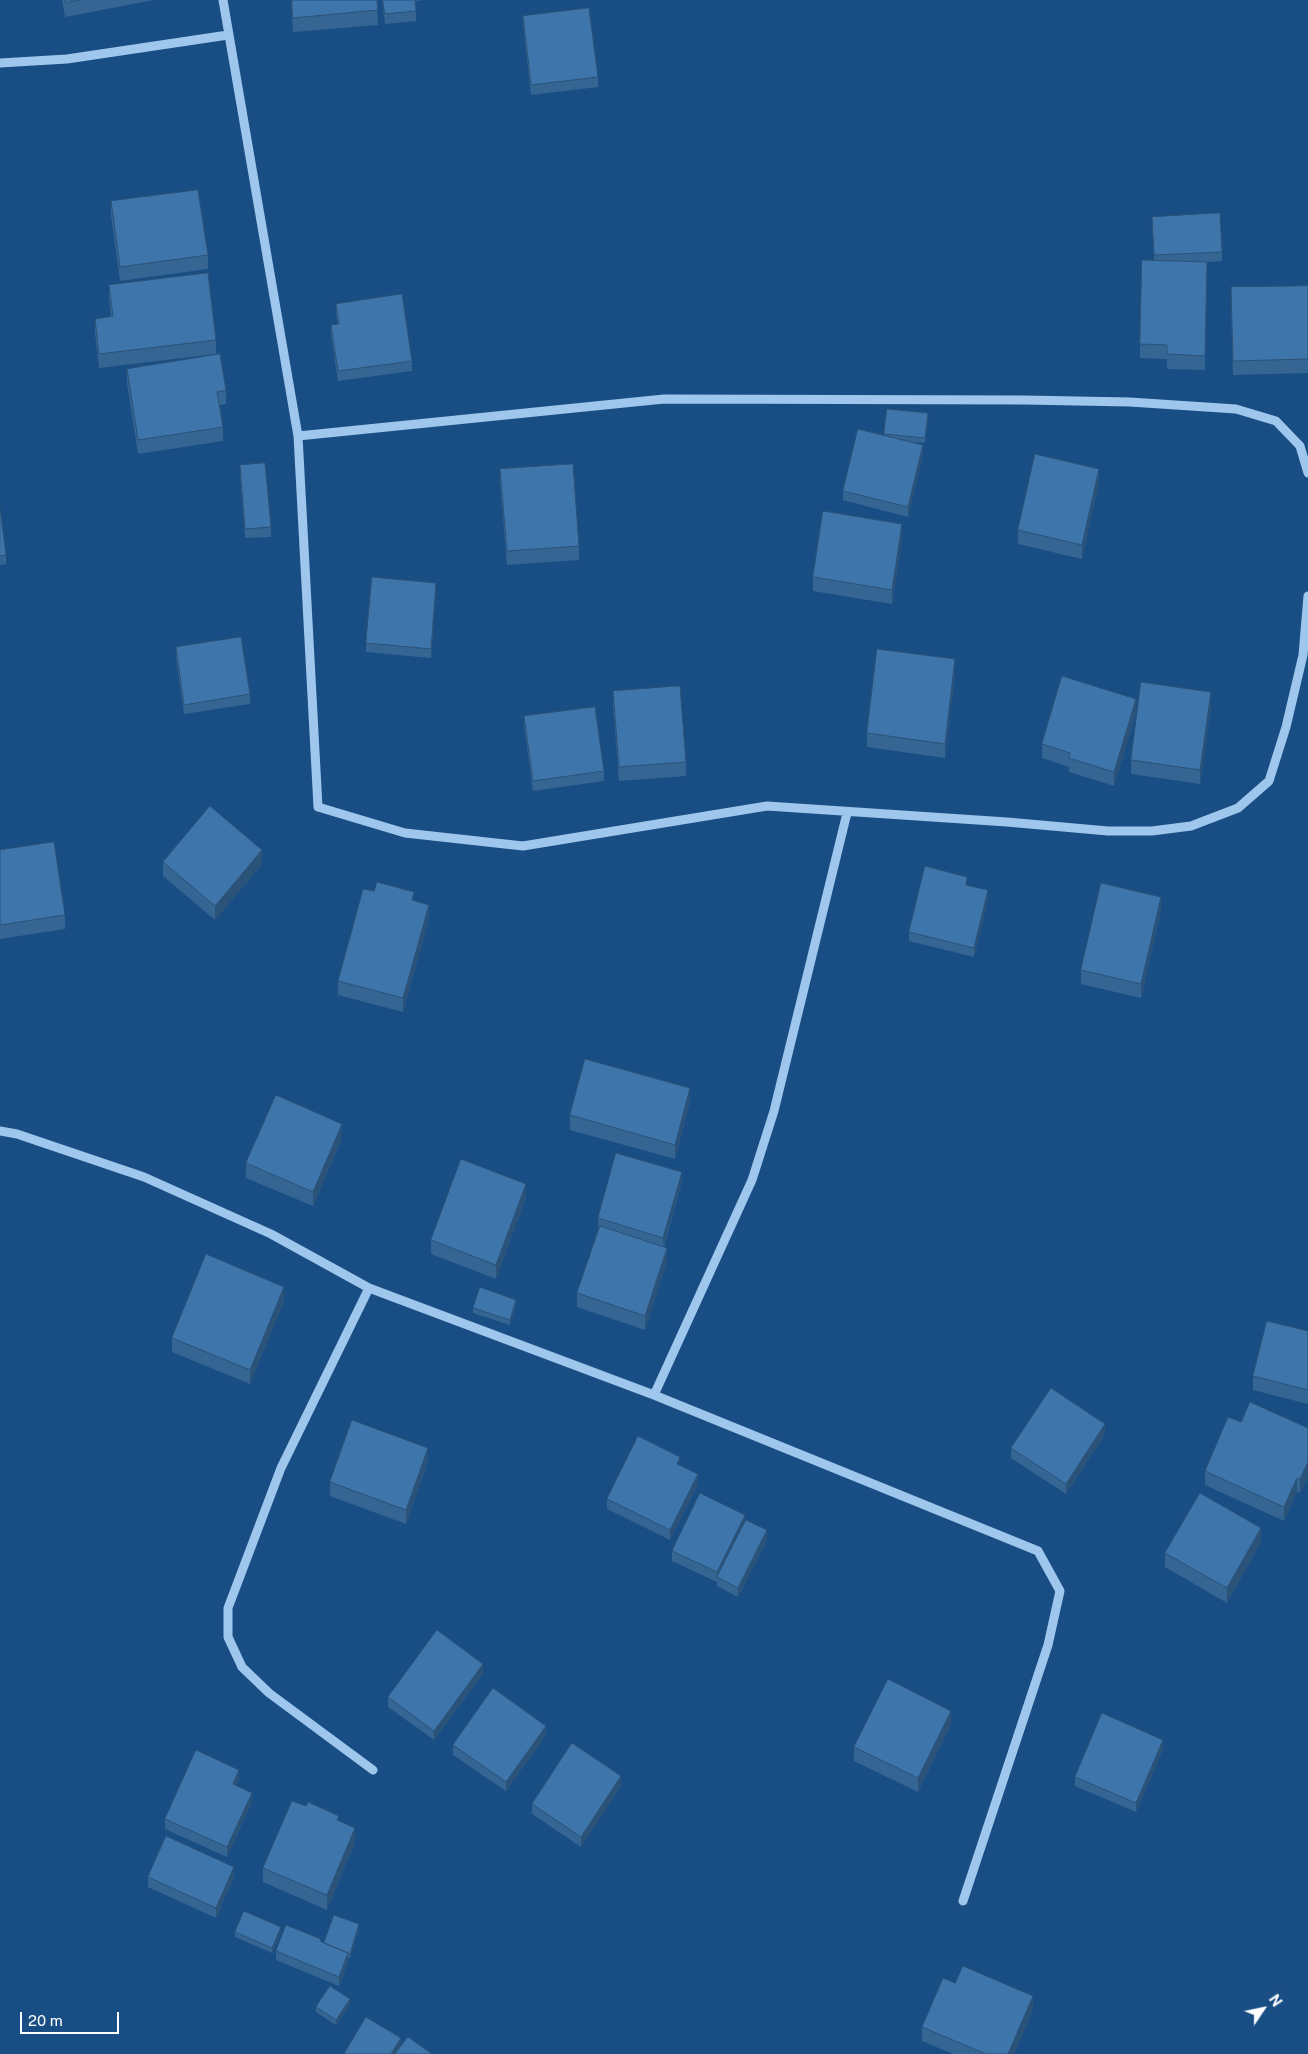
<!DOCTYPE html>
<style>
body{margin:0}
#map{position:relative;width:1308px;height:2054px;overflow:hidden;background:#194e84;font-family:"Public Sans",sans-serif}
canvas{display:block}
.north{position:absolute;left:1238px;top:1984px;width:50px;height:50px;-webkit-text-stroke:4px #194e84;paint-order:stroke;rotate:56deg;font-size:14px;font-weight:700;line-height:20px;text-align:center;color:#fff}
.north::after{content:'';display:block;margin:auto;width:18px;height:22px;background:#fff;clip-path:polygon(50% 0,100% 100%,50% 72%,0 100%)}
.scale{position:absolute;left:20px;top:2012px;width:99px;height:22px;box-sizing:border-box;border:2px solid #fff;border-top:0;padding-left:6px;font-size:15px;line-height:18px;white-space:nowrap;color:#fff;-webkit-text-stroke:4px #194e84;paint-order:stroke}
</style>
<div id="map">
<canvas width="1308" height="2054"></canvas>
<div class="north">N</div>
<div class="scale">20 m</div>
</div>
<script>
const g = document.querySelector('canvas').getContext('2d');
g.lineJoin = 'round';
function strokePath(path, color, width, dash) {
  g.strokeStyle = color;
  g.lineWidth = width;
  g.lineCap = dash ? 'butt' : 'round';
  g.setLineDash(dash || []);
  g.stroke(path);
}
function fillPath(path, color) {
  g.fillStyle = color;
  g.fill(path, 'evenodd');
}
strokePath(new Path2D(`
 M223 0 298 436 318 807 405 833 523 846 767 806 1007 822 1108 831H1152L1191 826 1238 808 1269 781 1286 727 1303 655 1308 596
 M0 63 67 59 228 35
 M298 436 664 399 1024 400 1130 402 1236 409 1276 421 1300 446 1308 473
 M0 1131 17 1134 144 1177 271 1234 369 1288 654 1395 1038 1551 1060 1591 1048 1645 963 1901
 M369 1288 281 1468 228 1608V1637L242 1667 269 1693 373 1770
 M654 1395 752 1180 774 1111 847 813`), '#9fc6ec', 9);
fillPath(new Path2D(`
 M62 0H154L65 17Z
 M291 0H377L378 25 293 32Z
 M382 0H425L415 1 416 11V21L385 24Z
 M523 16 598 77V87L531 95 523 25Z
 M111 201 208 255V269L120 281 111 215Z
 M1152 217 1222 252V261L1207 262 1205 370 1167 369V359L1140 358V344L1154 260Z
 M109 285 216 340V354L99 368 95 333V319L111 317 109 299Z
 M1308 286V373L1233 375 1231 301Z
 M336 304 412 361V371L338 381 331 335V325L338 324 336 314Z
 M127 369 226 390V404L220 405 223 427V441L138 454 127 383Z
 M887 409 928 418 925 443 903 441 923 455 908 517 843 500V491L884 436Z
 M240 465 271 527V537L245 538 240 475Z
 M500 469 579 546V560L507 565 500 483Z
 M1099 483 1082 559 1018 544V530Z
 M0 507 6 555V564L0 565Z
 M902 538 892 604 813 591V577Z
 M436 592 431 658 366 652V643Z
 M176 647 250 694V704L184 714 176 657Z
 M955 674 945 758 867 747V733Z
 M613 691 686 762V776L619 781 613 705Z
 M1211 706 1200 784 1131 774V760Z
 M1136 713 1114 786 1069 772V767L1042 758V744Z
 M524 716 604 771V781L533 791 524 726Z
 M0 850 65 915V929L0 939Z
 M163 862 262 864 215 920 163 876Z
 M967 885 988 900 974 957 909 941V932Z
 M414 901 429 919 403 1012 338 995V981Z
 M1161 911 1141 998 1081 984V970Z
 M690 1102 675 1159 570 1130V1115Z
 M342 1138 313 1206 246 1178V1163Z
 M682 1182 664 1247 667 1262 645 1330 577 1307V1293L599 1228H598V1218Z
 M526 1198 496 1279 431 1254V1240Z
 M284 1301 250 1384 172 1352V1338Z
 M516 1305 510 1325 473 1313V1308Z
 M1308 1331V1404L1253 1390V1376Z
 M1241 1422 1308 1428V1477L1300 1493 1297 1492 1284 1521 1205 1485V1471Z
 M1105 1434 1066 1494 1011 1458V1448Z
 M428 1462 406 1524 330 1496V1482Z
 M680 1465 698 1484 670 1540 607 1509V1499Z
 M745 1522 767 1540 738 1597 717 1586V1581V1582L672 1561V1551Z
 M1261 1542 1227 1603 1165 1567V1553Z
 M483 1674 434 1740 388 1707V1697Z
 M951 1725 918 1792 854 1761V1747Z
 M546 1735 506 1791 453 1755V1745Z
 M1163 1749 1136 1812 1075 1786V1777Z
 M239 1780 236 1786 252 1802 227 1857 165 1829V1819Z
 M621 1786 581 1847 532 1814V1804Z
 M339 1820 355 1842 327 1910 263 1882V1868Z
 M148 1877H234L216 1918 148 1887Z
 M359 1929 350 1958H348V1963L339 1986 276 1960V1951L321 1942 324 1943Z
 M235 1932H281L272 1953 235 1937Z
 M350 2004 336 2025 316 2012V2007Z
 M1033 2010 1014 2054H953L922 2041V2027Z`), '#356593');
fillPath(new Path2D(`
 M923 445V455L908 517V507Z
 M1099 469V483L1082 559V545Z
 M902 524V538L892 604V590Z
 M436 583V592L431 658V649Z
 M955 659V674L945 758V744Z
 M1211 692V706L1200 784V770Z
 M1136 699V713L1114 786V772Z
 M262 850V864L215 920V906Z
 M988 890V900L974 957V948Z
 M1161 897V911L1141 998V984Z
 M429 905V919L403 1012V998Z
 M690 1088V1102L675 1159V1145Z
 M342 1124V1138L313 1206V1192Z
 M682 1172V1182L663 1247V1238Z
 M526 1184V1198L496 1279V1265Z
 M667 1248V1262L645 1330V1316Z
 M284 1287V1301L250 1384V1370Z
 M516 1300V1305L510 1325V1320Z
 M1105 1424V1434L1066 1494V1484Z
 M428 1448V1462L406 1524V1510Z
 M680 1457V1466L677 1464Z
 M1308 1462V1477L1300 1493V1479Z
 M698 1474V1484L670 1540V1530Z
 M1297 1478V1492L1284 1521V1507Z
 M745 1515V1524L717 1577V1582V1572Z
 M1261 1528V1542L1227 1603V1588Z
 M767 1530V1540L738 1597V1588Z
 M483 1664V1674L434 1740V1731Z
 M951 1711V1725L918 1792V1778Z
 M546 1726V1735L506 1791V1782Z
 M1163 1740V1749L1136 1812V1803Z
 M239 1770V1780L233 1794V1784Z
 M621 1776V1786L581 1847V1837Z
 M252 1793V1802L227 1857V1847Z
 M355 1828V1842L327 1910V1895Z
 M234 1867V1877L216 1918V1908Z
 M359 1924V1929L350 1958V1954Z
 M281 1927V1932L272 1953V1948Z
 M348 1953V1963L339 1986V1977Z
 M1033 1996V2010L1014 2054H1008Z
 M350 1999V2004L336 2025V2020Z
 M401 2038V2048L397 2054H391Z`), '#2b5278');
const building = new Path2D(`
 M65 0H80L65 3Z
 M292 0H377L378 10 293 18Z
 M383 0H415L416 11 385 14Z
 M589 8 598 77 531 85 523 16Z
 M198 190 208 255 120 267 111 201Z
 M1220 213 1222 252 1154 255 1152 217Z
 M1142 260 1207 262 1205 356 1167 354V345L1140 344Z
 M208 273 216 340 99 354 95 319 113 316 109 285Z
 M1308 286V359L1233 361 1231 287Z
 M402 294 412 361 338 371 331 325 339 324 336 304Z
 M220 354 226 390 217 392 223 427 138 440 127 369Z
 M887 409 928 413 925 438 884 434Z
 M858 429 923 445 908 507 843 491Z
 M1035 454 1099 469 1082 545 1018 530Z
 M265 463 271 527 245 529 240 465Z
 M573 464 579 546 507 551 500 469Z
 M0 507 6 555 0 556Z
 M823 511 902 524 892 590 813 577Z
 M372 577 436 583 431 649 366 643Z
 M241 637 250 694 184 705 176 647Z
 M877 649 955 659 945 744 867 733Z
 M1062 676 1136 699 1114 772 1069 758 1070 753 1042 744Z
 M1141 682 1211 692 1200 770 1131 760Z
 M680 686 686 762 619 767 613 691Z
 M595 707 604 771 533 781 524 716Z
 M210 806 262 850 215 906 163 862Z
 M54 842 65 915 0 925V850Z
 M925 866 967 877 966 885 988 890 974 948 909 932Z
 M377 882 414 892 412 900 429 905 403 998 338 981 363 889 374 891Z
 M1101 883 1161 897 1141 984 1081 970Z
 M585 1059 690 1088 675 1145 570 1115Z
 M276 1095 342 1124 313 1192 246 1163Z
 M616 1153 682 1172 663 1238 598 1218Z
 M461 1159 526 1184 496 1265 431 1240Z
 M600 1226 667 1248 645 1316 577 1293Z
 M206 1254 284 1287 250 1370 172 1338Z
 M480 1287 516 1300 510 1320 473 1308Z
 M1267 1321 1308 1331V1390L1253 1376Z
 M1051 1388 1105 1424 1066 1484 1011 1448Z
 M1250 1402 1308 1428V1462L1300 1479 1297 1478 1284 1507 1205 1471 1228 1417 1241 1422Z
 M352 1420 428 1448 406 1510 330 1482Z
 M638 1436 680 1457 677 1464 698 1474 670 1530 607 1499Z
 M700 1493 745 1515 717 1572 672 1551Z
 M1200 1493 1261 1528 1227 1588 1165 1553Z
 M746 1520 767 1530 738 1588 717 1577Z
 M437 1630 483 1664 434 1731 388 1697Z
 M888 1679 951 1711 918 1778 854 1747Z
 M493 1688 546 1726 506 1782 453 1745Z
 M1102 1713 1163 1740 1136 1803 1075 1777Z
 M572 1743 621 1776 581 1837 532 1804Z
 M196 1750 239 1770 233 1784 252 1793 227 1847 165 1819Z
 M292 1801 306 1806 308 1802 339 1816 337 1820 355 1828 327 1895 263 1868Z
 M166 1836 234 1867 216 1908 148 1877Z
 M244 1911 281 1927 272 1948 235 1932Z
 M334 1915 359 1924 350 1954 324 1943Z
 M286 1925 321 1939 320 1941 348 1953 339 1977 276 1951Z
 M963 1966 1033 1996 1008 2054H986L922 2027 943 1978 955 1983Z
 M330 1986 350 1999 336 2020 316 2007Z
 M366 2017 401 2038 391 2054H344Z
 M408 2037 432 2054H395Z`);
fillPath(building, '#3e75ab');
strokePath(building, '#2b5278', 1);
</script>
